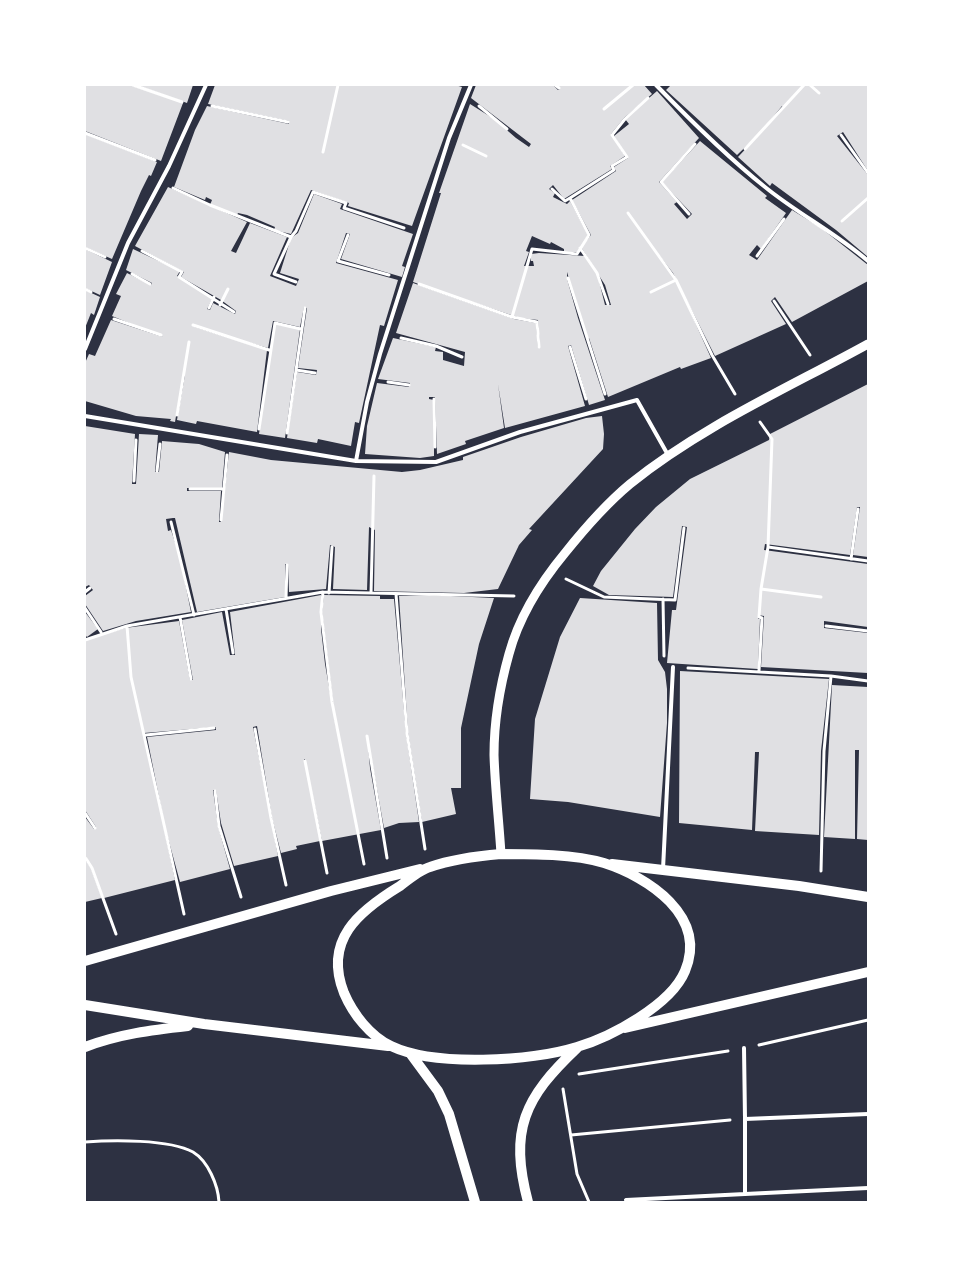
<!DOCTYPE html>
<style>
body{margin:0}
#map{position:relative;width:953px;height:1287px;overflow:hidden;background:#2d3142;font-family:Signika,sans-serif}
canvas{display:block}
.frame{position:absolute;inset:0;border:86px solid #fff;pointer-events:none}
</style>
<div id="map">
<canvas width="953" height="1287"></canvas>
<div class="frame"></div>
</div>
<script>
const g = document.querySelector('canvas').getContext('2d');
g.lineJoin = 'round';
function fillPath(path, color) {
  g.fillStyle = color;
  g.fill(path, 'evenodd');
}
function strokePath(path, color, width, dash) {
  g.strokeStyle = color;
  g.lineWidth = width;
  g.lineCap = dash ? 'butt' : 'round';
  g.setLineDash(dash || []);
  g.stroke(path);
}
fillPath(new Path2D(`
 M85 85H130L183 103 161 161 85 131Z
 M136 85H193L187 103Z
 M215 85H455L462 87 412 226 348 206 349 203 311 190 291 234 274 230 275 227 247 215 238 213 237 215 210 205 212 200 206 197 205 200 174 187 195 130 207 106 289 124V121L208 104Z
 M476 85H553L558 90 560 89 557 85H644L652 94 624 118 611 134 625 156 610 166 612 169 564 199 553 185 549 189 555 193 553 197 567 204 570 201 588 235 578 252H564V249L551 242 550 244 532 236 526 251 529 252 524 266H534L533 261H531V254L539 253 585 256 597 273 605 305H611L605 285 581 247 591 235 572 200 616 171 614 167 628 158 614 136 629 124 625 119 657 91 699 138 659 182 677 202 674 204 687 219 692 214 662 182 700 141 767 196 765 198 786 213 761 249 757 245 749 255 757 260 792 210 821 228 868 265V281L792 322 775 297 771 301 786 324 715 356 673 273 652 246 676 280 711 358 681 369 680 367 608 397 589 338 587 339 567 272V279L578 318 605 400 589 405 571 345 568 346 585 406 505 428 498 384 504 428 465 441 466 444 437 454 435 397H429V399L434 400V456L420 458 365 454 367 426 377 383 409 387 410 383 378 379 393 338 436 347 435 351 443 352V360L464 366 465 352 396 333 413 283 514 319 536 323 538 348H540L538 320 520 318 413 282 441 193H439L470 104 494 119 516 138 529 147 531 144 471 98Z
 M671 85H868V171L843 132 837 136 868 175V257L836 230 772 183 770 186 738 157 784 108 782 106 760 133 737 155 666 90Z
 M85 134 157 162 151 176 149 175 141 191 112 259 85 247Z
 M168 187 247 222 231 251 236 253 250 223 287 237 270 276 296 286 299 279 280 273 291 238 298 233 314 194 342 204 340 209 413 234 402 266 405 267 402 277 341 259 350 234 346 233 336 263 398 280 384 326 380 325 359 423 355 422 351 446 318 439 317 443 287 438 297 372 316 375 317 370 298 368 307 308 304 307 300 327 273 321 268 348 192 326 267 350 257 432 197 421 196 424 177 420 185 375H183L175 422 170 421 171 419 136 416 85 401V363L89 354 95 356 111 320 163 337 112 316 121 296 116 294 127 273 151 285 152 283 126 270 133 249 180 271 177 276 213 297 207 309 210 310 213 303 235 314 236 311 221 300 181 277 184 272 135 246Z
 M85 249 112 262 100 295 85 288Z
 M85 290 100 297 94 315 91 313 85 328Z
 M275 324 300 329 285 438 259 434Z
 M868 384V557L853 555 860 507H857L850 555 765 544 764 550 868 564V627L824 621V628L868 633V673L761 667 764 616 758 615V619H760L758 669 667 663 672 610H676L687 527 682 526 673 597 609 595 593 586 601 571 635 529 656 507 690 479 769 440 770 434Z
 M602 416 604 434 603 449 529 529 532 530 519 545 498 589 464 593 374 591 375 530 369 527 367 590 333 589 335 547 330 545 326 589 289 592 288 564H285V597L197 612 175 518H173L166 519 168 531 171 530 180 558 191 612 136 621 103 631 85 604V596L93 590 89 585 85 587V426L135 434 132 484H136L139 434 158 435 155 472H159L162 441 199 444 225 452 222 488H187V491H221L219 522H221L229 452 271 460 402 472 420 470 463 460V457L521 437 586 418Z
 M321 595V629L325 664 336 727 322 612 324 595 380 596V599H394L406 733 419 822 399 823 384 828 367 734 370 768 381 830 322 841 305 759H304L320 841 296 846 297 849 281 853 272 818 257 726 253 727 278 856 234 866 221 823 216 790H213L218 826 230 869 180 882 165 827 147 737 216 730V727L144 733 175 880 104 898 85 854V817L94 829 96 827 85 810V640L125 628 179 621 190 680H193L182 620 222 612 230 655H235L230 612Z
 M429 595 494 598 479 644 461 728V788H451L456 814 422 822 408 732 399 596Z
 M580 598 657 603 658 660 665 672 667 689V723L660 817 568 802 530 799 535 719 560 637Z
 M85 612 98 629 87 637 85 635Z
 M680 671 829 679 821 751 819 835 755 831 759 752H755L752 830 679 823Z
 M832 685 868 687V840L857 839 859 750H855V839L824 837Z
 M85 859 91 868 102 898 85 902Z`), '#e0e0e3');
strokePath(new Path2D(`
 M133 85 182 102
 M555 85 559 88
 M810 85 819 93
 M212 106 288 122
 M479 106 507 129
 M604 109 633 85
 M85 133 155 160
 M841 135 868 173
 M463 145 486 156
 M745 149 804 85
 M323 152 338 85
 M173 188 210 205 291 237 296 231 313 192 346 203 344 208 404 228
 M552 189 565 201 570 198
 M628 213 676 280 712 355 735 394
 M689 214 661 182 695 144
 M842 221 868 198
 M348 235 338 261 389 275
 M291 237 274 274 296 282
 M85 248 105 257
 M580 248 597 273 608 304
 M142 251 182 272 179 277 234 312
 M757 256 784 219
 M132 274 150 284
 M568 278 605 394
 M419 284 512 317 537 322 539 347
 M85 289 91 292
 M651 292 676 280
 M774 301 810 355
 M220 305 228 289
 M209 308 214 297
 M512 317 532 249 577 254 589 235 570 198 614 170 612 166 627 157 612 135 625 119 648 98
 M114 319 161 335
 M193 325 269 350
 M401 338 436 346 462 357
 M570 347 586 399
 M296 370 315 373
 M388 382 409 385
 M434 399 435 447
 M177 415 189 342
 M259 429 275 323 301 329
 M287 433 305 308
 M157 471 160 444
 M134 481 136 440
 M190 489H223
 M221 520 227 455
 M171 522 194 615
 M768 547 868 561
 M851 559 858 509
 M566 579 604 597 675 600 684 528
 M761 589 821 597
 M85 592 90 588
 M323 592 321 612 332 702 364 864
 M329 593 332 547
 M371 593 374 476
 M396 594 407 733 425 849
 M286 598 287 565
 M663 599 664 656
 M85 608 101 632
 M226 609 233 653
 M180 617 191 679
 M127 626 131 677 184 914
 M826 626 868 631
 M85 640 127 626 323 592 514 596
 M688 668 831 676 868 681
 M759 671 762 618 759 617 761 589 768 547 772 439 760 422
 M255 729 271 818 286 885
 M146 735 214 728
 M367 736 387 858
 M305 761 327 873
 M215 791 219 826 241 897
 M85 813 95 828
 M85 857 92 868 116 934
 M821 871 824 751 831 676
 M759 1045 868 1020
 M579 1074 728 1051
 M563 1089 577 1174 589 1202
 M571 1135 730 1120
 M85 1142C112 1140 169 1139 193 1152 208 1161 218 1185 219 1202`), '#fff', 3);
strokePath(new Path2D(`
 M656 85C691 121 726 156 765 187 798 214 836 233 868 261
 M85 349 128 243 169 166 206 85
 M85 416 356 461 436 462 520 432 637 400 668 455
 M356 461 367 402 380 354 449 138 471 85
 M663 869 673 667
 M744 1048 745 1119
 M745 1194 868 1188
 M627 1202 626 1200 745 1194V1119L868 1114`), '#fff', 4);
strokePath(new Path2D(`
 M501 854C499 821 495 788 494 755 494 723 500 686 509 654 519 617 541 582 565 553 585 528 606 504 630 484 702 426 788 388 868 344`), '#fff', 9);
strokePath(new Path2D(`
 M501 854C532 854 574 854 604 863 648 877 708 916 685 971 671 1005 611 1037 577 1047 531 1061 435 1067 391 1046 370 1036 353 1014 344 993 323 940 359 911 400 886 409 879 420 870 430 867 453 859 477 856 501 854Z
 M612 864 799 886 868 897
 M85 961 331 891 420 869
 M85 1005 204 1024 388 1046
 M625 1028 868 972
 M85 1047C119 1034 152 1030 188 1026
 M410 1053 438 1091 449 1114 475 1202
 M528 1202C509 1130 524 1098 577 1048`), '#fff', 10);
</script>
